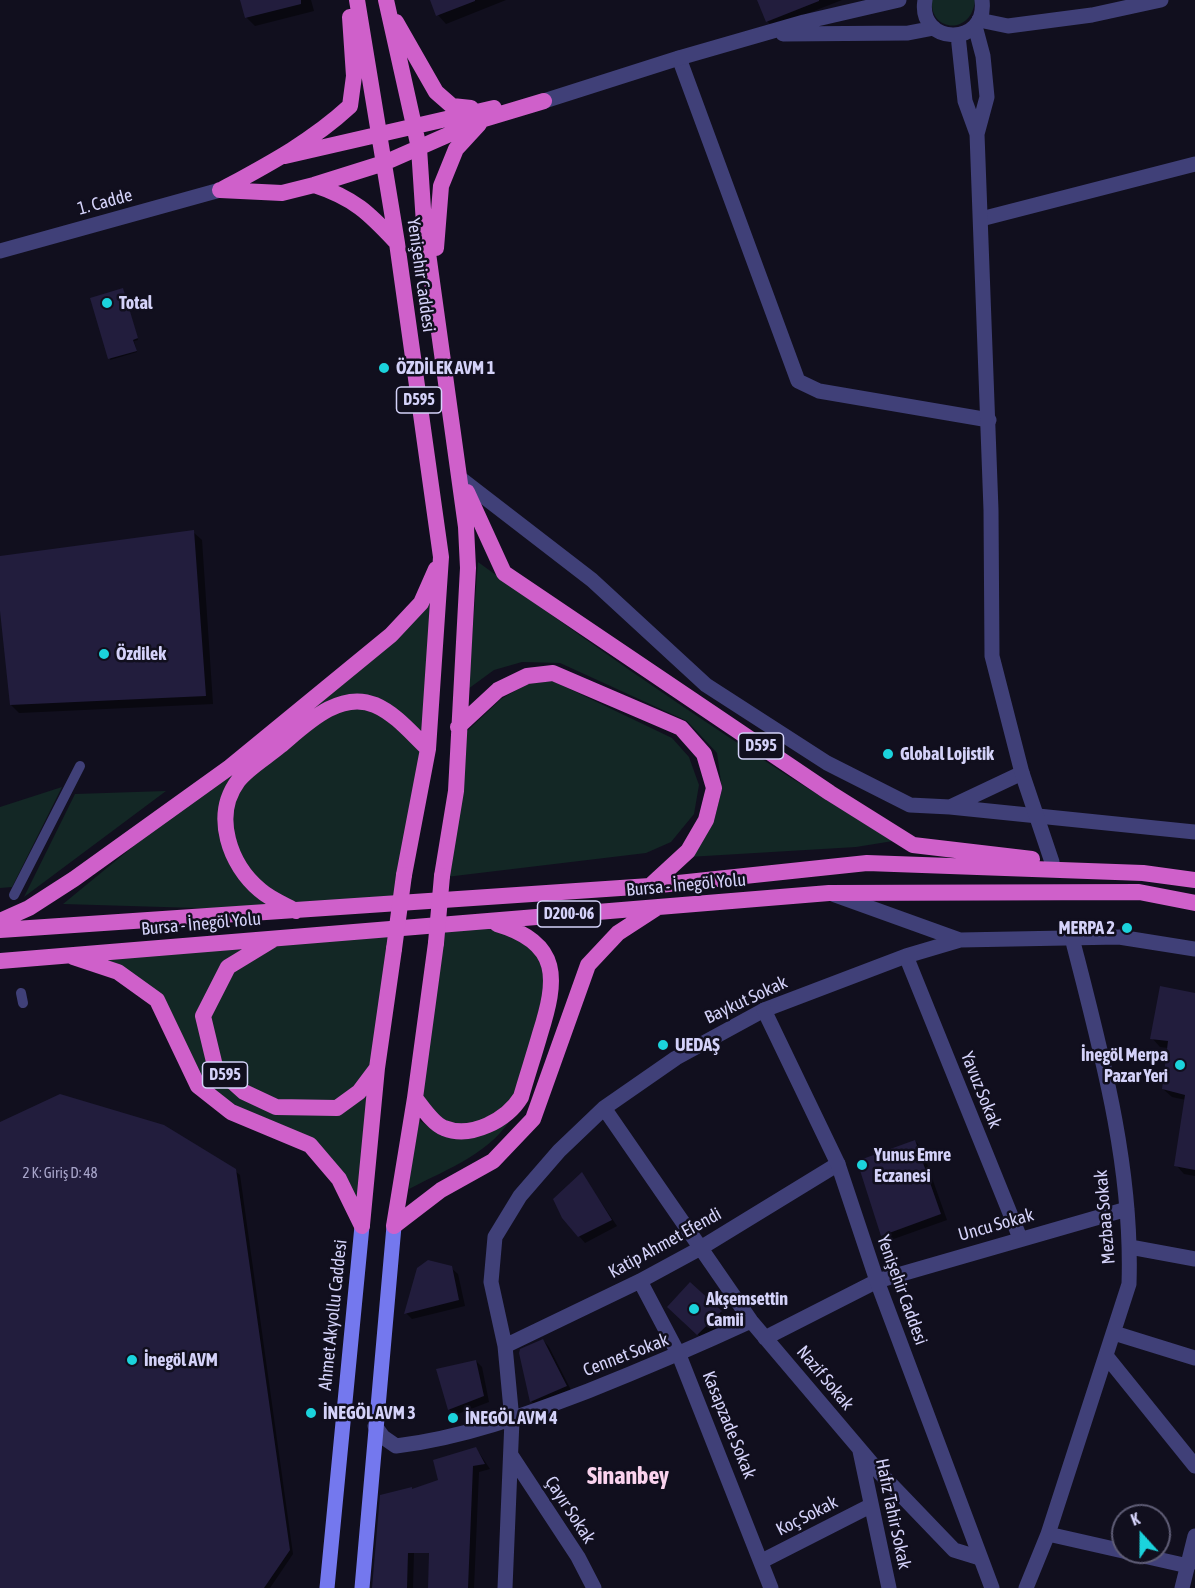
<!DOCTYPE html>
<meta charset="utf-8">
<style>
body{margin:0}
#map{position:relative;width:1195px;height:1588px;overflow:hidden;background:#110f1e;font-family:"Asap Condensed",sans-serif}
canvas{display:block}
.north{position:absolute;left:1111px;top:1504px;width:60px;height:60px;box-sizing:border-box;background:#110f1e;border:2px solid #5f5d76;border-radius:50%;rotate:339deg;font-size:16px;font-weight:700;line-height:24px;text-align:center;color:#d4d2f9}
.north::after{content:'';display:block;margin:auto;width:21px;height:27px;background:#1bd3dc;clip-path:polygon(50% 0,100% 100%,50% 72%,0 100%)}
</style>
<div id="map">
<canvas width="1195" height="1588"></canvas>
<div class="north">K</div>
</div>
<script>
const g = document.querySelector('canvas').getContext('2d');
g.lineJoin = 'round';
function fillPath(path, color) {
  g.fillStyle = color;
  g.fill(path, 'evenodd');
}
function strokePath(path, color, width, dash) {
  g.strokeStyle = color;
  g.lineWidth = width;
  g.lineCap = dash ? 'butt' : 'round';
  g.setLineDash(dash || []);
  g.stroke(path);
}
function label(font, color, halo, rows, align = 'center') {
  g.font = font + ' "Asap Condensed",sans-serif';
  g.lineWidth = 5;
  g.setLineDash([]);
  g.textBaseline = 'middle';
  g.strokeStyle = halo;
  g.fillStyle = color;
  for (const [text, x, y, turn = 0] of rows) {
    g.save();
    g.translate(x, y);
    g.rotate((+turn || 0) * Math.PI / 180);
    g.textAlign = isNaN(turn) ? turn : align;
    if (halo) g.strokeText(text, 0, 0);
    g.fillText(text, 0, 0);
    g.restore();
  }
}
fillPath(new Path2D(`
 M932 0H975C972 36 929 32 932 0Z
 M441 557 428 749 401 901 296 911 63 904 391 635Z
 M478 562C612 660 750 755 893 841L856 847 688 857 714 821 722 789 717 753 687 721 560 663 522 662 494 670 468 689Z
 M553 681 672 738 689 757 699 785 694 814 671 842 646 853 446 877 466 732 501 699 527 684Z
 M62 787 12 887 0 888V807Z
 M166 791 24 897 75 794Z
 M438 924 516 929 551 967 521 1097 462 1132 415 1098Z
 M397 926 362 1226 310 1145 198 1086 157 1000 67 955Z
 M515 1112C493 1153 449 1168 409 1189L415 1118 443 1135Z`), '#132725');
fillPath(new Path2D(`
 M242 0H311L314 11 255 26 246 17Z
 M432 0H506L446 24 438 15Z
 M759 0H842L773 27 767 21Z
 M123 289 138 340 134 341 137 352 110 360Z
 M193 532 202 540 213 704 19 713 11 705 0 597V557Z
 M1195 994V1176L1184 1174 1176 1165 1186 1100 1172 1097 1163 1089 1168 1048 1160 1047 1152 1038Z
 M0 1124 235 1171 240 1175 293 1554 270 1588H0Z
 M915 1141 921 1147 947 1220 888 1241 882 1235Z
 M582 1174 617 1226 585 1243 579 1236Z
 M451 1268 458 1274 465 1306 412 1319 406 1313Z
 M721 1312 729 1320 706 1342 677 1315Z
 M543 1340 549 1347 572 1392 537 1407 531 1401Z
 M476 1361 482 1367 489 1402 455 1415 449 1409Z
 M476 1448 490 1469 479 1472 474 1588H429L431 1516 415 1515 413 1588H373L412 1489 414 1490 440 1481Z`), '#0007');
fillPath(new Path2D(`
 M240 0H301V4L245 18Z
 M430 0H475V1L436 16Z
 M757 0H819V1L766 22Z
 M123 288 138 338 133 340 137 351 108 359 90 298Z
 M194 530 206 696 10 705 0 611V556Z
 M1160 986 1195 993V1170L1174 1166 1185 1095 1162 1089 1168 1041 1150 1039Z
 M60 1094 164 1125 236 1169 290 1550 264 1588H0V1122Z
 M915 1140 941 1214 881 1236 857 1161Z
 M582 1172 612 1220 578 1237 562 1218 553 1199Z
 M428 1260 452 1266 459 1300 404 1314 417 1268Z
 M690 1282 722 1311 697 1335 667 1307Z
 M543 1339 567 1386 530 1402 519 1353 520 1349Z
 M476 1360 484 1396 448 1410 436 1369Z
 M476 1447 485 1464 473 1466 468 1588H428L429 1553H408L407 1588H372L380 1495 412 1487V1489L438 1480 433 1460Z`), '#221d3d');
strokePath(new Path2D(`
 M14 895 80 766
 M21 993 23 1003`), '#404078', 10);
strokePath(new Path2D(`
 M979 20 1008 26 1092 15 1161 0
 M679 58 798 381 819 391 989 420
 M981 219 1195 164
 M0 251 220 190
 M461 479 592 580 706 685 827 763 910 805 950 807 1022 773
 M950 807 1195 832
 M835 895 960 940
 M906 956 1020 1238
 M604 1108 751 1321 880 1473 954 1550 980 1558
 M1130 1247 1195 1259
 M640 1281 679 1355 771 1588
 M1114 1333 1195 1358
 M765 1338 877 1281 1127 1209
 M505 1346 640 1281 699 1249 838 1164
 M1107 1357 1195 1466
 M375 1426 383 1437 396 1446C463 1438 525 1415 588 1391 643 1369 697 1346 751 1321
 M860 1451 889 1588
 M511 1455 578 1557 594 1588
 M1048 1534 1123 1551
 M1126 1552 1188 1566
 M762 1561 870 1506
 M505 1588 512 1420 505 1346 491 1282 495 1237 520 1196 559 1151 604 1108 676 1058 764 1010 906 956 960 940 1119 937 1195 949
 M1026 1588 1048 1534 1129 1284C1133 1166 1101 1051 1072 938
 M1182 1588 1195 1536`), '#404078', 15);
strokePath(new Path2D(`
 M925 0C917 45 988 48 982 0
 M975 26 983 56 987 97 977 134 991 510 992 656 1022 773 1052 862
 M783 34 908 33 934 28
 M958 35 965 101 977 134
 M544 101 679 58 804 22 899 0
 M764 1010 838 1164 877 1281 992 1588`), '#404078', 15);
strokePath(new Path2D(`
 M327 1588 362 1226
 M362 1588 394 1226`), '#7478ee', 15);
strokePath(new Path2D(`
 M357 0 397 243 441 557 428 749 404 875
 M386 0 419 148 424 224 466 527 468 568 456 791 442 876
 M396 22 436 92 452 106 471 108
 M285 156 494 108
 M314 185C354 198 369 213 397 243
 M220 190 282 193 314 185 384 163 484 119 544 101
 M221 190C267 165 311 142 350 106L354 76 350 17
 M436 248 441 186 456 149 479 124
 M467 492 504 573 830 793 913 845 1032 859
 M458 727 498 690 527 676 553 673 681 728 704 754 714 788 706 820 688 851 650 886
 M296 911C285 905 270 899 260 890 230 865 212 816 238 781 248 768 267 757 280 746 305 725 339 690 375 705 396 714 412 734 428 749
 M0 921 29 908 74 879 230 767 391 635 421 603 436 569
 M0 930 650 886 867 863 1143 873 1195 880
 M274 939 228 967 203 1016 215 1066 244 1092 276 1107 337 1108 359 1092 377 1068
 M73 957 118 972 157 1000 198 1086 231 1112 310 1145 339 1179 362 1226
 M0 961 829 893 1139 892 1195 903
 M415 1098C423 1108 433 1124 444 1128 471 1139 507 1120 521 1097 527 1076 534 1055 540 1034 557 980 562 943 497 924
 M362 1225 377 1068 394 949
 M394 1226 441 1190 493 1161 533 1119 588 965 618 933 658 907
 M394 1226 415 1098 436 943`), '#cf60ca', 16);
strokePath(new Path2D(`
 M436 943 442 876
 M394 949 404 875`), '#cf60ca', 16);
for (const [x, y, r, color] of [
 [107,303,6,"#1bd3dc"],
 [384,368,6,"#1bd3dc"],
 [104,654,6,"#1bd3dc"],
 [888,754,6,"#1bd3dc"],
 [1127,928,6,"#1bd3dc"],
 [663,1045,6,"#1bd3dc"],
 [1180,1065,6,"#1bd3dc"],
 [862,1165,6,"#1bd3dc"],
 [694,1309,6,"#1bd3dc"],
 [132,1360,6,"#1bd3dc"],
 [311,1413,6,"#1bd3dc"],
 [453,1418,6,"#1bd3dc"]
]) {
  const dot = new Path2D();
  dot.arc(x, y, r, 0, 2 * Math.PI);
  g.fillStyle = color;
  g.fill(dot);
  strokePath(dot, '#110f1e', 2);
}
label('15px', '#a8a5ca', null, [
 ["2 K: Giriş D: 48",60,1173]
]);
for (const [x, y, w] of [
 [419,400,45],
 [761,746,45],
 [569,914,63],
 [225,1075,45]
]) {
  const box = new Path2D();
  box.roundRect(x - w / 2, y - 13, w, 26, 4.5);
  g.fillStyle = '#110f1e';
  g.fill(box);
  strokePath(box, '#d4d2f9', 1.5);
}
label('bold 16px', '#d4d2f9', null, [
 ["D595",419,400],
 ["D595",761,746],
 ["D200-06",569,914],
 ["D595",225,1075]
]);
label('18px', '#d4d2f9', '#110f1e', [
 ["1. Cadde",105,202,-15],
 ["Yenişehir Caddesi",421,275,82],
 ["Bursa - İnegöl Yolu",686,885,-5],
 ["Bursa - İnegöl Yolu",201,924,-5],
 ["Baykut Sokak",746,1000,-25],
 ["Yavuz Sokak",981,1090,68],
 ["Mezbaa Sokak",1105,1217,-95],
 ["Uncu Sokak",996,1225,-16],
 ["Katip Ahmet Efendi",665,1243,-29],
 ["Yenişehir Caddesi",902,1290,70],
 ["Ahmet Akyollu Caddesi",333,1315,-84],
 ["Cennet Sokak",626,1355,-21],
 ["Nazif Sokak",825,1378,50],
 ["Kasapzade Sokak",729,1425,68],
 ["Çayır Sokak",570,1510,57],
 ["Hafız Tahir Sokak",893,1514,78],
 ["Koç Sokak",807,1516,-27]
]);
label('bold 18px', '#d4d2f9', '#110f1e', [
 ["Total",119,303],
 ["ÖZDİLEK AVM 1",396,368],
 ["Özdilek",116,654],
 ["Global Lojistik",900,754],
 ["MERPA 2",1115,928,"right"],
 ["UEDAŞ",675,1045],
 ["İnegöl Merpa",1168,1055,"right"],
 ["Pazar Yeri",1168,1076,"right"],
 ["Yunus Emre",874,1155],
 ["Eczanesi",874,1176],
 ["Akşemsettin",706,1299],
 ["Camii",706,1320],
 ["İnegöl AVM",144,1360],
 ["İNEGÖL AVM 3",323,1413],
 ["İNEGÖL AVM 4",465,1418]
], 'left');
label('bold 24px', '#fad3ee', '#110f1e', [
 ["Sinanbey",628,1476]
]);
</script>
